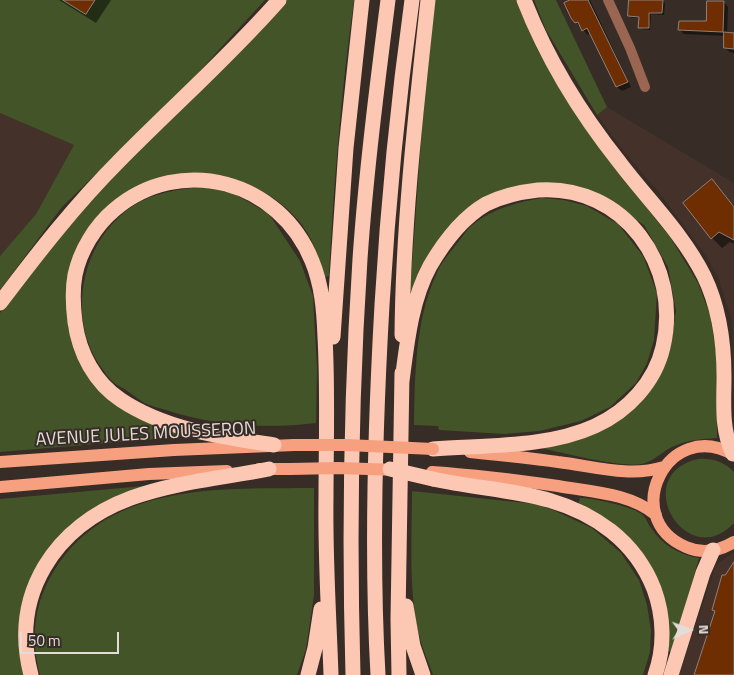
<!DOCTYPE html>
<style>
body{margin:0}
#map{position:relative;width:734px;height:675px;overflow:hidden;background:#372c26;font-family:"Titillium Web",sans-serif}
canvas{display:block}
.north{position:absolute;left:664px;top:605px;width:50px;height:50px;-webkit-text-stroke:4px #372c26;paint-order:stroke;rotate:88deg;font-size:14px;font-weight:700;line-height:20px;text-align:center;color:#e3dcd8}
.north::after{content:'';display:block;margin:auto;width:18px;height:22px;background:#e3dcd8;clip-path:polygon(50% 0,100% 100%,50% 72%,0 100%)}
.scale{position:absolute;left:20px;top:632px;width:99px;height:22px;box-sizing:border-box;border:2px solid #e3dcd8;border-top:0;padding-left:6px;font-size:15px;line-height:18px;white-space:nowrap;color:#e3dcd8;-webkit-text-stroke:4px #372c26;paint-order:stroke}
</style>
<div id="map">
<canvas width="734" height="675"></canvas>
<div class="north">N</div>
<div class="scale">50 m</div>
</div>
<script>
const g = document.querySelector('canvas').getContext('2d');
g.lineJoin = 'round';
function fillPath(path, color) {
  g.fillStyle = color;
  g.fill(path, 'evenodd');
}
function strokePath(path, color, width, dash) {
  g.strokeStyle = color;
  g.lineWidth = width;
  g.lineCap = dash ? 'butt' : 'round';
  g.setLineDash(dash || []);
  g.stroke(path);
}
function label(font, color, halo, rows, align = 'center') {
  g.font = font + ' "Titillium Web",sans-serif';
  g.lineWidth = 4;
  g.setLineDash([]);
  g.textBaseline = 'middle';
  g.strokeStyle = halo;
  g.fillStyle = color;
  for (const [text, x, y, turn = 0] of rows) {
    g.save();
    g.translate(x, y);
    g.rotate((+turn || 0) * Math.PI / 180);
    g.textAlign = isNaN(turn) ? turn : align;
    if (halo) g.strokeText(text, 0, 0);
    g.fillText(text, 0, 0);
    g.restore();
  }
}
fillPath(new Path2D(`
 M607 107 734 183V421L732 322 719 279 706 256 658 191 625 153 597 115Z
 M0 113 74 145 36 214 0 256Z
 M734 552V675H679L716 565Z`), '#44322a');
fillPath(new Path2D(`
 M0 0H265L184 88 62 207 0 290V256L36 214 74 145 0 113Z
 M285 0H354C341 92 334 183 329 276L324 277C319 258 312 236 299 221 265 181 201 161 151 182 143 185 136 193 130 198 115 210 100 221 85 233L68 327 73 348 82 366 182 434 181 437 0 452V313L48 248 117 169Z
 M435 0H516L537 49 582 124 625 181 670 237 698 283 710 315 716 351 717 438C701 439 687 440 672 447 662 452 654 461 642 464 620 468 560 452 536 447L638 403 657 381 671 345 676 311 668 267 644 225 615 205 556 186 465 212 412 291H410L422 128Z
 M534 0H556L607 107 597 115 546 30Z
 M202 187 233 193 264 211 271 217 300 261 313 296 317 368 316 423C266 429 213 426 166 410 159 408 151 406 144 403 138 399 132 394 126 390 121 387 114 384 110 379 107 376 104 371 101 367 66 317 81 240 133 206 153 193 178 189 202 187Z
 M542 198 564 200 587 206 618 224 643 256 657 293 654 340 647 363 636 383 610 407 581 421 539 431 504 434 439 430 438 426 414 425C415 375 415 321 436 275 440 264 448 255 455 246 460 240 464 234 469 228 488 210 517 202 542 198Z
 M698 459C713 458 724 462 734 472V523C687 574 628 475 698 459Z
 M144 486 67 530 45 553 35 573 26 675H0V499Z
 M314 488V595L306 649 297 675H40C30 636 34 603 55 569 111 481 223 489 314 488Z
 M412 491 535 504 553 510 592 528 621 553 639 580 647 605 651 630 650 652 643 675H433C429 663 423 651 420 638 408 596 412 535 412 491Z
 M580 498C593 498 629 506 640 513 646 516 647 523 651 528 662 545 680 555 699 558L672 652 667 651 661 590 648 560 627 537 578 504Z`), '#435428');
fillPath(new Path2D(`
 M59 0H111L96 23Z
 M574 0H590L631 87 622 91 617 87 591 33 588 35 576 22Z
 M630 0 663 1 665 3 664 15 651 14 650 30 642 29 640 27V18H632L630 16Z
 M724 2 728 7 727 34H734V53L730 52 725 48V36L684 34 679 29 707 22Z
 M712 181 733 205 734 203V244L730 242 722 248 712 238Z`), '#0007');
const building = new Path2D(`
 M63 0H95L86 14Z
 M570 0H588L628 82 616 87 587 28 582 31 578 22 575 23 571 18 564 3Z
 M629 0H663L662 13H649V28H638L639 17 628 16Z
 M707 1H724L723 32 678 30 679 21H706Z
 M724 32 734 33V49L724 48Z
 M712 179 734 207V240L719 232 711 239 683 203Z
 M734 562V675H694L715 611 712 610 722 575H725Z`);
fillPath(building, '#6f2d02');
strokePath(building, '#8e817a', 1);
strokePath(new Path2D(`
 M608 0 630 48 645 87`), '#9a6551', 10);
strokePath(new Path2D(`
 M470 452C500 455 529 458 558 462 593 466 629 478 664 467
 M734 455C668 416 618 518 686 547 702 554 719 551 734 542
 M0 462 174 450 294 445
 M259 469H290
 M432 472C474 475 516 480 558 486 591 492 630 493 656 515
 M0 487 149 474 227 471`), '#f7a080', 12);
strokePath(new Path2D(`
 M524 0C547 59 581 114 620 163 648 200 683 234 704 276 719 307 724 341 724 376 724 403 721 429 733 454
 M0 303C37 254 75 205 119 161 172 107 229 57 279 0
 M402 335C403 223 416 111 428 0
 M333 337 346 148 362 0
 M402 381C407 343 411 301 430 266 444 242 462 218 486 204 502 196 520 192 538 190 624 184 682 266 663 347 655 382 628 411 595 426 547 448 485 445 433 449
 M274 445C222 437 166 430 121 400 95 383 79 353 75 322 73 306 72 291 75 275 80 251 95 226 114 210 181 153 280 181 312 261 322 285 324 311 325 337 328 391 326 444 326 498 325 557 329 616 331 675
 M433 479C496 493 557 489 611 531 630 546 645 566 654 589 664 616 665 648 655 675
 M406 606 413 646 423 675
 M31 675C10 594 55 526 131 498 175 482 223 478 269 469
 M308 675 315 648 321 609
 M353 675C349 536 351 398 360 259 366 173 377 86 388 0
 M378 675C371 552 375 428 382 305 388 203 398 101 412 0
 M399 675 398 619 402 373
 M671 675 703 573 713 550`), '#fcc7b3', 15);
strokePath(new Path2D(`
 M294 445H347L433 449
 M290 469 338 468 398 470`), '#f7a080', 12);
strokePath(new Path2D(`
 M390 469 433 479`), '#fcc7b3', 15);
label('18px', '#e3dcd8', '#372c26', [
 ["AVENUE JULES MOUSSERON",146,435,-3]
]);
</script>
